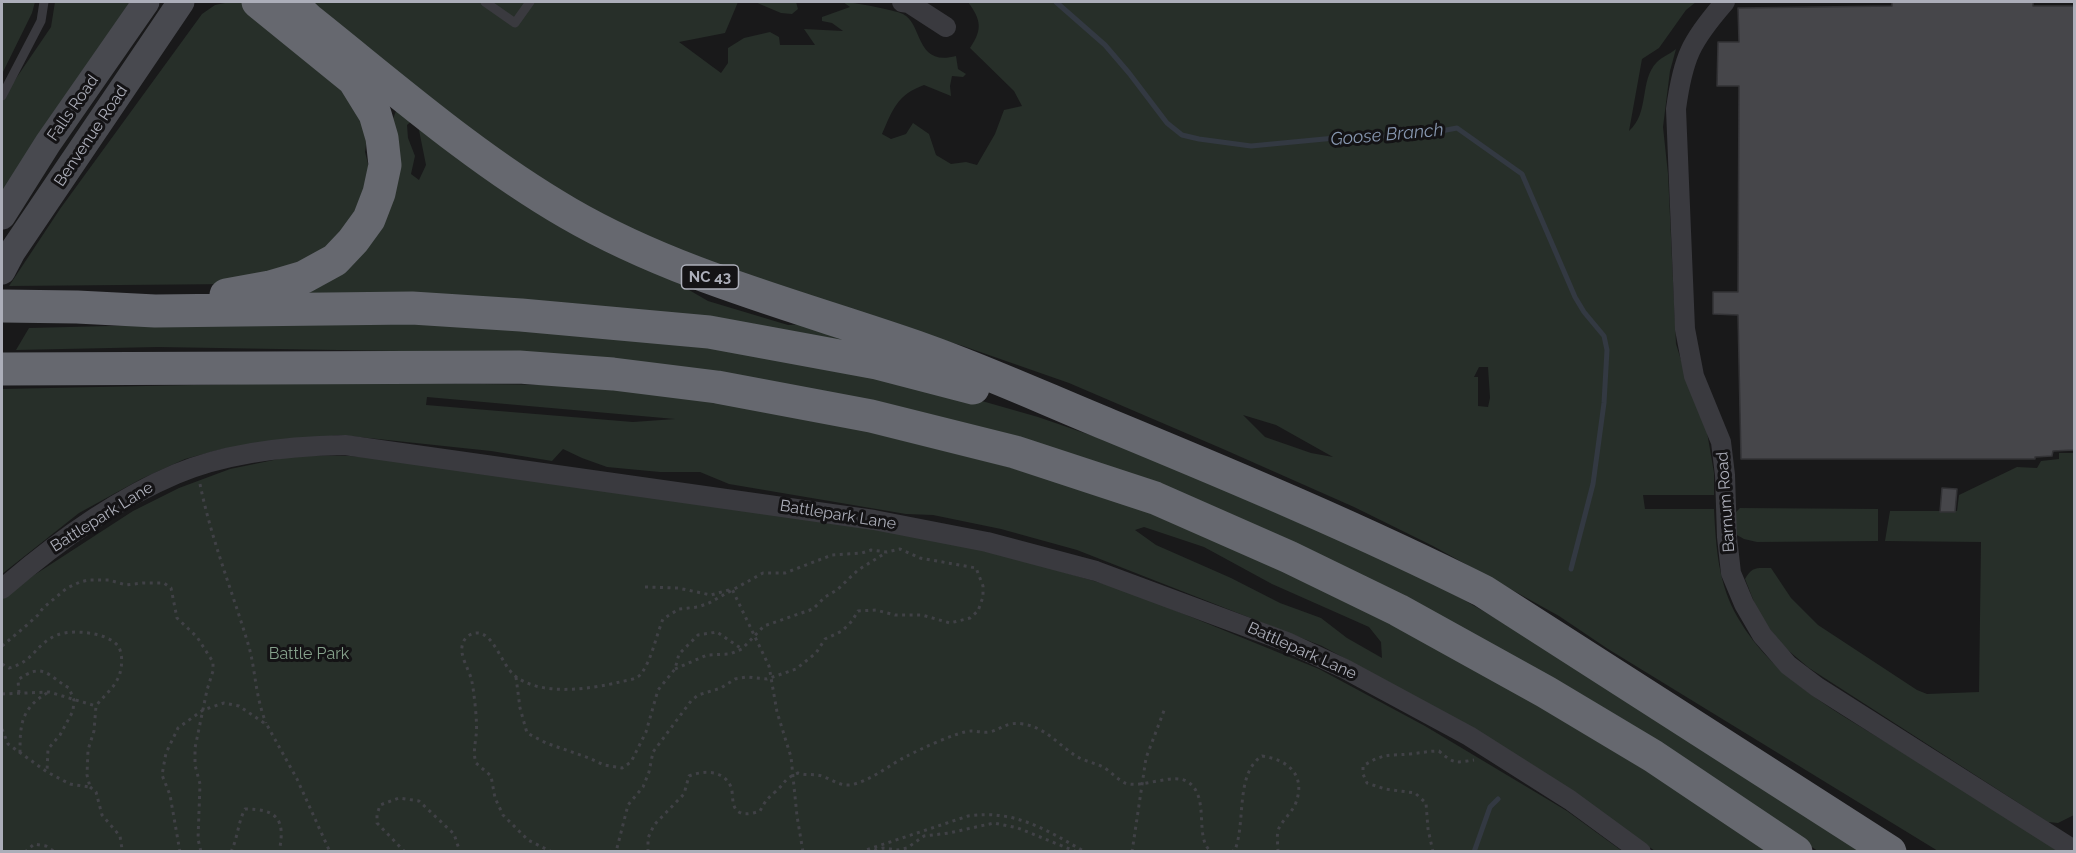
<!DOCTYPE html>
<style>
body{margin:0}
#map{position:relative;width:2076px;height:853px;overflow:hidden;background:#19191a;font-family:Raleway,sans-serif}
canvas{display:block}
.frame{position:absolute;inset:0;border:3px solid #acaeb9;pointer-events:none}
</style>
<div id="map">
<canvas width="2076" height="853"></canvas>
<div class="frame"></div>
</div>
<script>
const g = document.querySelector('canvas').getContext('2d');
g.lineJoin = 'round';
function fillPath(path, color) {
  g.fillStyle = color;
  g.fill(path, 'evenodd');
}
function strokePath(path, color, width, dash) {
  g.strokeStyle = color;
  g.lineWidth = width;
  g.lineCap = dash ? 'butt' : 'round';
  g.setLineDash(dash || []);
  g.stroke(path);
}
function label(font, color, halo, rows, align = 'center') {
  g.font = font + ' Raleway,sans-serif';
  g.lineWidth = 6;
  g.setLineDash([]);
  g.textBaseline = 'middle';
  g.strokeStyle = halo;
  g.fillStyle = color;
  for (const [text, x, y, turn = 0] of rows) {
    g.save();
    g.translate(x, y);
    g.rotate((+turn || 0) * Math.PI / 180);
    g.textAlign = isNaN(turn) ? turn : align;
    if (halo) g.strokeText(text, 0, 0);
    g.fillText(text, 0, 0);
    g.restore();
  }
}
fillPath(new Path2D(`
 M2 2H35L32 13 2 74Z
 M55 2H132L2 192V99L51 27Z
 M230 2H243L346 82 369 125 365 152 372 179 354 224 315 259 234 284 9 286 60 209 202 14 215 5Z
 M313 2H738L725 33 679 42 721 73 728 63V48L744 38 770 32 779 37 780 45H815L804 29 843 31 832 23 822 21V17L850 7 843 2C852 2 895 10 903 14 923 24 915 67 956 56L958 69 966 74 963 77 952 76 950 86 951 96 924 85C897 95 893 109 882 134L891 139 906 134 913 123 929 134 936 155 951 164 966 162 977 165 995 134 1004 110 1022 106 1014 91 970 48C983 29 981 20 968 2H1696L1686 10 1659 48 1642 59 1629 131C1650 113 1639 80 1657 62 1662 57 1670 54 1676 49L1670 71 1663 127 1668 174 1676 344 1687 379 1705 420 1714 473V495H1643L1645 509H1714C1716 547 1718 584 1738 618 1774 681 1843 715 1902 752 1955 785 2007 818 2060 851H1938L1608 649 1559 616 1433 546 1354 507 1223 449 1069 383 963 346 746 279 552 196 345 31ZM1479 367H1488L1490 398 1488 407 1478 406V377H1474ZM1243 415 1276 425 1333 457 1311 453 1265 437Z
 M755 2H796L798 9 792 14 781 13Z
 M396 111 414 119 407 125 408 138 415 156 411 174 419 180 426 165 418 125 673 272 689 290 708 301 788 325 808 324 845 329 842 343 280 294 336 266Z
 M310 321 579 327 912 381 1038 417 1125 447 1420 575 1492 616 1870 851H1818L1568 694 1089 466 458 352 158 347 16 350 29 328Z
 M337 382 558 385 685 395 864 426 1121 499 1306 576 1539 703 1773 851H1655L1580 799 1390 683 1322 646 1077 550 1001 529 933 515 906 514 729 484 700 472H660L607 467 582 458 563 449 552 461 491 451 340 435 222 449 185 459 141 479 79 513 2 574V389ZM427 397 675 419 633 422 426 405ZM1144 527 1204 547 1272 584 1369 627 1381 642 1382 658 1347 638 1321 618 1280 603 1231 578 1156 545 1135 530Z
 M2059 453H2074V815L2058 823 2048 822 1809 668 1783 646 1760 617 1745 579C1752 566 1757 568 1771 568L1791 598 1818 625 1917 690 1927 694 1979 692 1981 542 1885 541 1890 511H1957L1959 495 2017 467 2037 468 2041 461 2059 459Z
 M298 455 350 456 399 460 871 528 1005 555 1125 590 1319 669 1425 726 1567 811 1622 851 2 852V599L25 581 133 511 179 488 230 469Z
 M1740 508 1878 509V541L1757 542 1744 539 1735 534 1734 514Z`), '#272f29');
strokePath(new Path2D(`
 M1056 2 1105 45 1129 73 1167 123 1182 135 1199 139 1251 146 1335 138 1420 135 1457 128 1522 174 1575 297 1584 312 1604 336 1607 350 1604 403 1593 484 1571 569
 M1474 852 1490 807 1498 799`), '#333942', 5);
const building = new Path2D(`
 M1892 2H2033V6H2074V450L2053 451 2052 456 2035 457V459H1741L1738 315 1713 314V292H1738L1739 86H1717L1718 42H1739L1738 8 1892 6Z
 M1942 488 1957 489 1955 512H1940Z`);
fillPath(building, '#46464a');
strokePath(building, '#333336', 1.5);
strokePath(new Path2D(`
 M200 484C211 539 233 593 249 647 256 673 255 695 266 723
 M645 587 678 588 711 595 732 589 769 666 777 712 791 757 797 816 803 852
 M2 646 27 625 38 615 43 608 67 588 80 582 88 580H109L126 585 143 583H164L171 588 177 618 197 637 213 662V671L207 690 195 748V765L200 784 198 839 201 852
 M2 664 9 668C34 662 35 644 57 635 72 629 107 632 118 646 123 653 122 666 120 673 116 687 104 695 96 706L94 731 88 750 87 775 90 787
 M675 669 707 655 730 654 742 649 764 626 813 609 825 597 837 590 858 570 887 552
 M516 677 520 708 527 733 546 743 589 758 604 765 622 768 631 762 646 732 658 690 675 669 679 654 698 635 717 632 742 649
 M19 693 18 680C43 661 48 676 69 688L74 700 73 711 60 735 48 749 47 772
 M2 694 49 692 96 706
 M2 729 8 744 47 772 70 784 89 787
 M20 753C20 724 21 709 47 693
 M90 787 96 792 102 815 120 836 122 849 120 852
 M25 852 34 844 46 846 55 852
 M180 852 170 795 162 775 166 753 178 728 203 710 224 703 239 706 267 725 297 779 330 852
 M231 852C238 837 238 822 245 809 277 809 286 819 279 852
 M405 852 377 823V815L380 805 399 798 419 801 454 834 460 852
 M552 852 528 840 503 815 495 798 491 776 476 763C473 753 475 746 476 736 478 726 474 692 472 682 470 670 458 655 463 643 465 637 471 633 477 633 493 632 502 665 514 675 540 697 590 689 620 682 627 680 636 680 641 674 652 659 656 636 663 619L679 609 698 607 709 603 763 573H785L832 555 862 553 871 550 887 552 900 549 920 558 976 568 983 586V597L978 611 970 618 950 623 922 615H895L876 610 858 611 852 621 842 631 825 639 816 653 796 669 767 679 747 677 735 679 721 688 698 695 691 701 653 752 649 772 643 787 628 805 616 852
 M648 852V838L654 825 684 794 689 776C704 770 724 770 731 787 734 795 730 809 741 813 746 815 754 813 760 811 766 800 766 800 775 792 785 784 783 779 798 773 807 776 816 773 824 777 833 780 840 786 850 785 871 781 889 765 907 756 921 749 956 732 971 731 977 731 983 733 989 732 1001 730 1006 721 1023 724 1044 727 1057 743 1073 754 1082 761 1093 762 1103 767 1110 771 1117 779 1125 783 1142 789 1173 772 1188 782 1211 797 1193 840 1212 852
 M860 852 968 816C1014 809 1047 830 1085 852
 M867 852 883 848 898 850 907 848 924 836 949 833 994 823 1018 828 1077 852
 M1132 852 1146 758 1165 708
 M1231 852 1235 850C1246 822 1235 773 1262 756 1289 760 1307 776 1295 805 1291 813 1283 820 1279 828 1276 834 1278 845 1278 852
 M1433 852 1428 829 1426 803 1415 793 1385 789 1367 783 1363 774V766C1384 753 1387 756 1410 754 1420 753 1429 751 1439 751 1454 764 1455 763 1474 760`), '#404146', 3, [3, 4.5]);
strokePath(new Path2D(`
 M485 2 515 23 530 2
 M2 96 41 21 44 2`), '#3a3a3f', 9);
strokePath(new Path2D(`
 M902 2 909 3 946 27
 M1725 2C1691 41 1683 57 1676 109L1685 329 1694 376 1721 442 1725 475 1727 537 1731 573 1744 604 1762 635 1788 665 1817 687 2074 850
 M2 589C54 544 112 501 176 474 228 452 289 446 345 445L874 520 987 542 1096 571 1287 642 1345 669 1469 736 1570 800 1641 852`), '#3a3a3f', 20);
strokePath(new Path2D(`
 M2 216 48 143 146 2
 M2 271 12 252 181 2`), '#48494f', 27);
strokePath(new Path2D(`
 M290 2 309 20C393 87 475 159 568 213 678 277 806 308 925 350 987 372 1048 400 1109 425 1235 477 1361 530 1483 591L1890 852
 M226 295 270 287 304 277 335 260 353 241 369 219 379 193 385 165 382 138 375 114 354 80 258 2
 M2 306 77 307 155 311 412 308 521 315 709 332 877 363 973 388
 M2 369 519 367 613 374 717 387 871 416 1015 452 1155 498 1289 557 1398 610 1546 692 1653 756 1796 852`), '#66686f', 33);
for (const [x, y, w] of [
 [710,277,57]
]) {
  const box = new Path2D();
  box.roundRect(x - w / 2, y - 12, w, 24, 4.5);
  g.fillStyle = '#141315';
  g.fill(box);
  strokePath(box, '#acaeb9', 1.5);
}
label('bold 15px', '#acaeb9', null, [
 ["NC 43",710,277]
]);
label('16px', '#acaeb9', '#141315', [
 ["Falls Road",73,108,-55],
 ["Benvenue Road",91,136,-56],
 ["Barnum Road",1726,502,-94],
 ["Battlepark Lane",838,515,9],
 ["Battlepark Lane",102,517,-32],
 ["Battlepark Lane",1302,651,24]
]);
label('16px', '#85a18b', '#141315', [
 ["Battle Park",309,654]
]);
label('italic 18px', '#8797b0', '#141315', [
 ["Goose Branch",1387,135,-5]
]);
</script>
